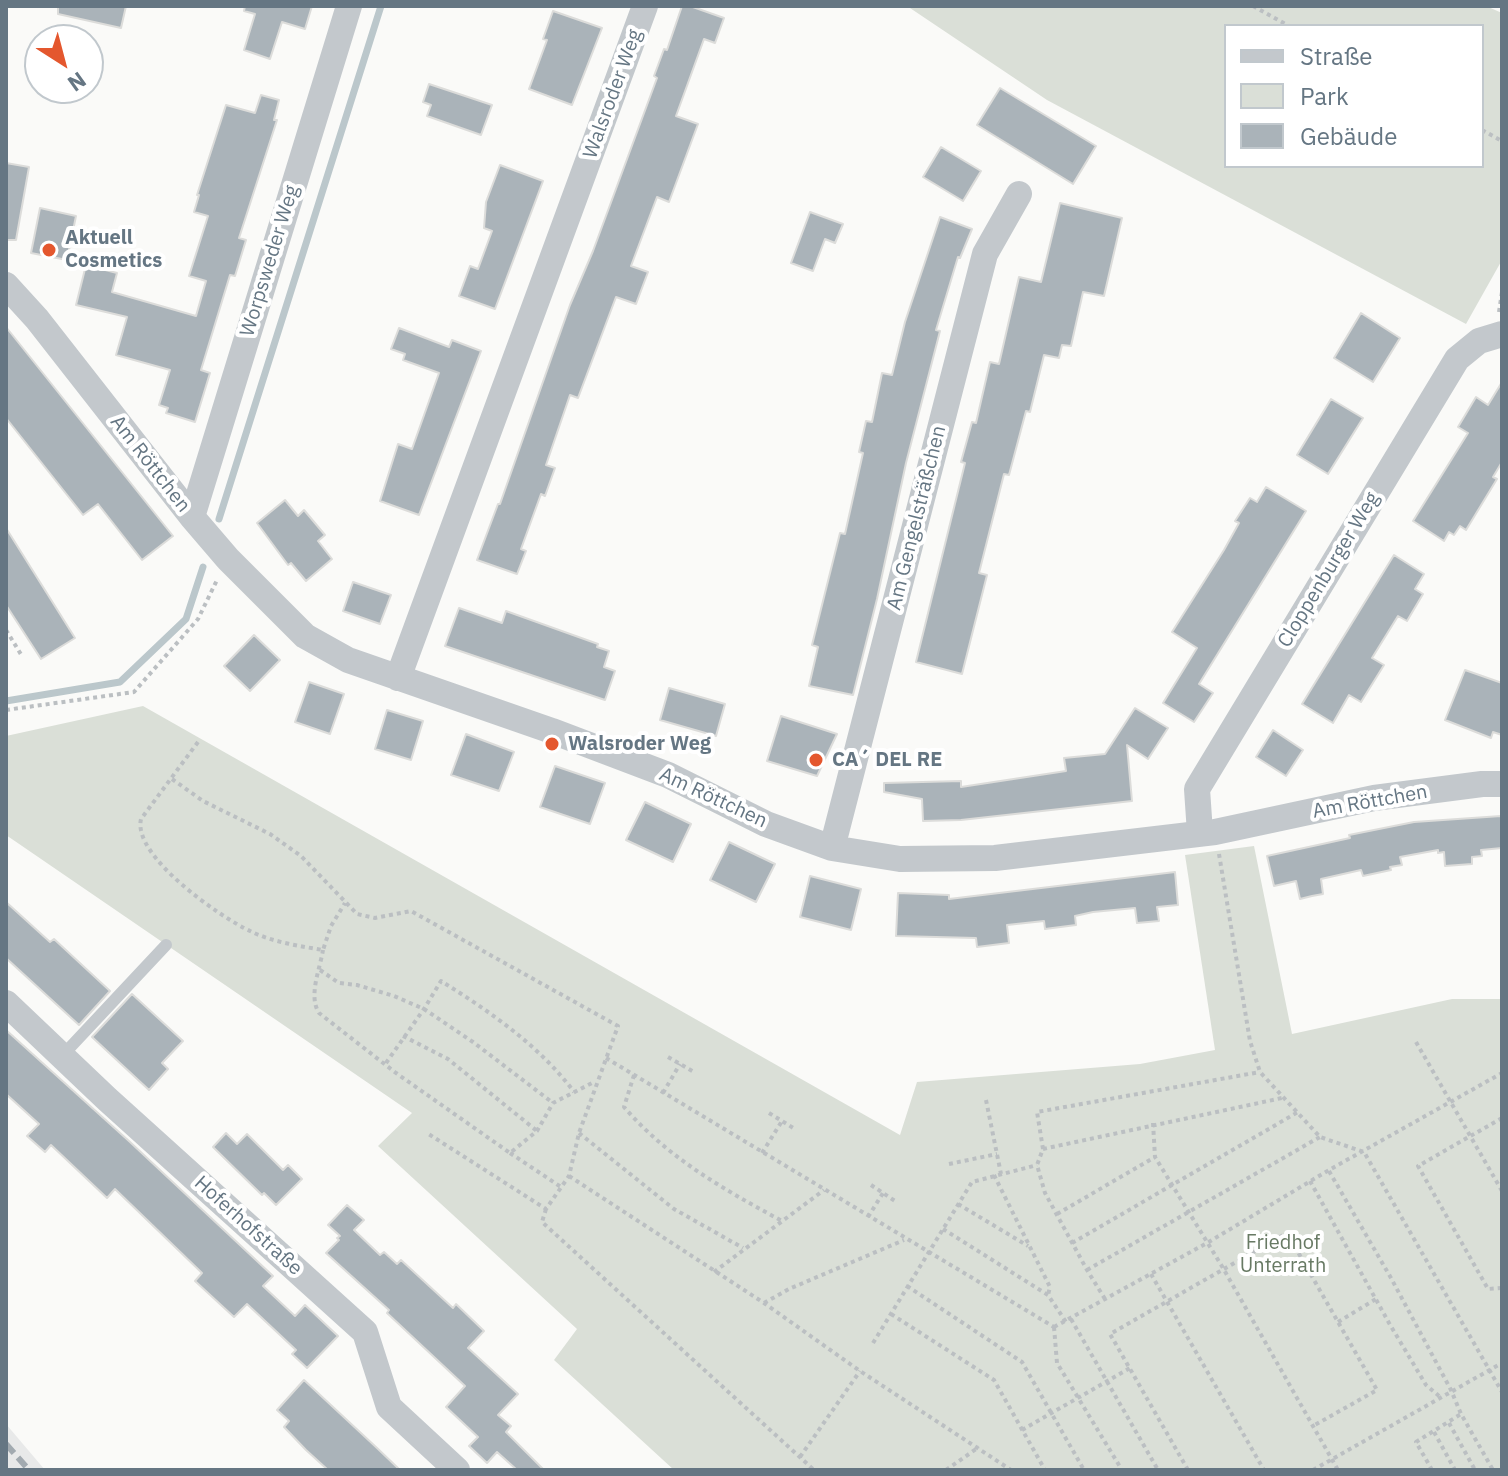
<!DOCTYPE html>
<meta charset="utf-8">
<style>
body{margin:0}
#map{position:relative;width:1508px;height:1476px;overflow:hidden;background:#fafaf8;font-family:"IBM Plex Sans",sans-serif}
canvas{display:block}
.frame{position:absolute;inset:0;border:8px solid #657683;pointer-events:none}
.legend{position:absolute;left:1224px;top:24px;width:260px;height:144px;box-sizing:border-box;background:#fff;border:2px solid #c1c8cd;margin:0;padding:10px 14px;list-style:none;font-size:24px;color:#657683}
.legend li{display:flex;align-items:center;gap:16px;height:40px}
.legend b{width:40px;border:2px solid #c1c8cd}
.north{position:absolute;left:24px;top:24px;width:80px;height:80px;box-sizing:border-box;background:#fff;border:2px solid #c1c8cd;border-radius:50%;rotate:144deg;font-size:22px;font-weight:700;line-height:32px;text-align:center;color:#657683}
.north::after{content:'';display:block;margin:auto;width:28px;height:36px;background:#e4572e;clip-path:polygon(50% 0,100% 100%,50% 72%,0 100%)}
</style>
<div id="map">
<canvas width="1508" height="1476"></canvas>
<div class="frame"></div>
<ul class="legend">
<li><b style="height:10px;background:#c3c8cc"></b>Straße</li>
<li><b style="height:22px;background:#dadfd7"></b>Park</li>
<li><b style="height:22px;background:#aab3b9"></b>Gebäude</li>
</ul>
<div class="north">N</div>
</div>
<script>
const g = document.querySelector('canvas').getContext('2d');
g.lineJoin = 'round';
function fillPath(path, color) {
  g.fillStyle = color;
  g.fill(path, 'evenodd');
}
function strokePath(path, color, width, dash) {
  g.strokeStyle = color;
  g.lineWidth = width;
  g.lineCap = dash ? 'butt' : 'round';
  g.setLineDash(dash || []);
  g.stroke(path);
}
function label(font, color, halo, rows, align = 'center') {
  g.font = font + ' "IBM Plex Sans",sans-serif';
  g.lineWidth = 8;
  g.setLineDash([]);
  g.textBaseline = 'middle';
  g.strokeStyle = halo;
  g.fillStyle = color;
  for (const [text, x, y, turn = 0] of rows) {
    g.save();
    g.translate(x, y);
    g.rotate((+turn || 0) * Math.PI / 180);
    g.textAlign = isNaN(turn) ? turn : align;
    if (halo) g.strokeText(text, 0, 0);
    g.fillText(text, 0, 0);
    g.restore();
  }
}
fillPath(new Path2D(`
 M6 1424 45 1470H6Z`), '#e8e9e9');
fillPath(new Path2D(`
 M907 6H1486L1502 13V260L1466 324 1047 100ZM1226 26H1482V166H1226Z
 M143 706 900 1135 917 1082 1140 1064 1215 1050 1185 855 1254 846 1292 1034 1452 999H1502V1470H674L554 1360 577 1329 378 1146 412 1113 6 835V736Z`), '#dadfd7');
strokePath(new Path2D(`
 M219 519 381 6
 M6 701 120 682 186 619 203 567`), '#bbc7cb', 7);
const building = new Path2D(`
 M58 6H126L121 28 58 14Z
 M245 6H312L305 29 282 22 270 59 244 50 255 14 244 11Z
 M682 6H690L724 18 715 43 704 39 676 116 698 124 669 202 657 197 631 266 648 272 636 304 616 297 578 398 570 395 546 465 555 468 545 496 541 494 521 549 526 551 517 574 477 560 498 504H500L570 305 593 251 657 78 654 76 664 49 667 50Z
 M553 11 602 28 572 105 529 89 547 40 543 39Z
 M429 84 492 105 481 135 427 116 431 105 423 102Z
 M1000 88 1096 146 1073 184 977 125Z
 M261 95 279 100 274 120H277L239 238 246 240 235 276 230 275 201 370 210 373 195 422 166 413 168 408 159 405 170 370 116 355 127 317 76 305 86 265 117 273 112 292 196 316 206 281 189 276 208 216 194 212 199 195H197L226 105 255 113Z
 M941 147 981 171 963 201 923 177Z
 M6 163 29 167 16 240H6Z
 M500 165 543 181 495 309 459 296 470 266 478 269 492 231 484 228 486 202Z
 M1060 203 1122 218 1104 296 1083 292 1071 346 1062 345 1059 358 1044 355 1030 412 1026 411 1009 475 1004 474 979 573 987 575 962 674 916 662 965 463 961 462 972 422 976 423 990 362 999 364 1019 277 1041 282Z
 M40 208 76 216 67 260 31 253Z
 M810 212 843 224 835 243 825 239 813 271 791 263Z
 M940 217 972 229 960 258 958 257 936 330 940 331 906 463 877 599 853 695 809 686 818 647 812 645 840 533 845 534 863 453 859 452 866 421 872 422 882 373 892 375 905 322Z
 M1361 313 1400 338 1373 382 1334 358Z
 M6 327 173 536 142 560 98 504 83 515 6 418Z
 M399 328 449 347 452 340 481 351 419 515 380 501 398 444 412 449 439 373 403 360 405 354 391 349Z
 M1502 382V462L1493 477 1497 479 1466 530 1460 526 1454 535 1449 532 1444 541 1413 521 1468 433 1458 427 1476 397 1488 405Z
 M1331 399 1363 418 1328 474 1297 455Z
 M1266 487 1306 511 1199 684 1213 693 1194 722 1163 703 1197 648 1172 632 1224 550 1239 523 1235 521 1250 498 1257 502Z
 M285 500 298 516 304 510 325 535 318 541 332 559 306 581 291 563 288 565 257 523Z
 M6 528 75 638 41 659 6 605Z
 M1394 555 1424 574 1415 589 1423 594 1407 621 1398 616 1372 658 1384 665 1361 702 1349 695 1333 723 1302 704Z
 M353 582 391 595 380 624 343 611Z
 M459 608 502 623 506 611 598 644 597 647 609 651 604 667 615 671 605 700 445 646Z
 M254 635 280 660 250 691 224 666Z
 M1465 670 1502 683V735L1493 732 1491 738 1445 720Z
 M309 682 344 694 330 734 295 722Z
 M669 688 725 704 716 736 660 720Z
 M1135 708 1168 728 1148 759 1127 745 1132 801 961 820 923 821 922 799 884 792V783L961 781V787L1066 771 1064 758 1105 754Z
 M387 710 423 721 411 760 375 749Z
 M781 716 837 734 817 776 767 761Z
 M1273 730 1303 750 1286 776 1256 757Z
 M466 734 514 752 499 791 451 775Z
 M555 766 605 783 590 824 540 807Z
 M645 802 691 824 673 862 626 840Z
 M1501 816 1502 848 1481 850 1482 856 1472 857V864L1445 866 1444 852 1438 853V850L1400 857 1402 865 1390 867 1391 870 1363 876 1361 870 1321 879 1323 894 1312 896 1300 899 1296 881 1274 886 1267 856 1350 838 1349 835 1414 822Z
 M729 842 775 864 756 902 710 880Z
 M1175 872 1178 905 1157 907 1159 921 1137 923 1135 908 1093 912 1075 916 1076 925 1045 929 1044 921 1007 925 1009 943 977 947 976 938 896 936 898 893 949 895V899Z
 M810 876 861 889 851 930 800 917Z
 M6 902 50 942 54 939 110 991 79 1025 6 958Z
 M132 994 183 1041 162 1063 168 1069 149 1090 92 1037Z
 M6 1030 130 1142 273 1276 263 1286 295 1316 305 1305 338 1336 307 1368 292 1354 296 1350 247 1304 234 1317 195 1281 202 1273 115 1189 107 1198 51 1145 45 1152 27 1136 39 1124 6 1094Z
 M226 1133 237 1144 247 1134 283 1170 288 1165 302 1179 276 1205 264 1193 262 1195 213 1147Z
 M347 1205 364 1220 354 1230 380 1255 384 1252 397 1264 401 1260 453 1308 456 1304 484 1331 468 1348 518 1394 498 1415 511 1426 506 1432 544 1470H517L497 1452 487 1463 469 1446 478 1437 446 1407 465 1386 387 1313 389 1310 326 1253 339 1240 337 1238 340 1236 328 1225Z
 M304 1380 377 1448 400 1470H328L306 1450 284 1427 289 1421 277 1410Z`);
fillPath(building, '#aab3b9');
strokePath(building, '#dcdcda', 2);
strokePath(new Path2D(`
 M1253 6 1289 26
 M1482 130 1502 141
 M1499 312 1502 292
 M6 630 22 656
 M6 710 134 692 198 619 217 580
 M198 742 141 819C132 856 220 917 250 931 272 942 299 946 323 950L331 926 345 903
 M172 779 203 801 270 834 301 856 357 914 375 918 411 911 618 1026 579 1133 569 1176 546 1209 427 1133
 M1219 854 1250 1041 1260 1072 1320 1137 1364 1152 1502 1392
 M323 950C320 969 308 996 319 1013L396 1073 510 1153 537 1131 553 1103 594 1082
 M320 970 339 983 357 985 394 996 424 1009 473 1042 553 1103
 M403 1036 448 1059 537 1131
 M1416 1042 1502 1191
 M668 1057 694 1072
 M606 1058 1054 1327
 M386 1063 424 1009 441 981C489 1011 540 1046 574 1092
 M634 1075 624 1107C668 1158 723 1189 782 1221
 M663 1093 680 1064
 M986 1100 1001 1174
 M769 1113 795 1129
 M1502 1118 1418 1166 1488 1289 1502 1288
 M1153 1123 1155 1157 1223 1268 1338 1470
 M579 1133 674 1209 743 1248
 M1043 1149 1282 1098
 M510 1153 561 1187
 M762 1153 782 1121
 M949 1164 997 1154
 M1329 1171 1391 1278 1451 1390 1461 1414 1493 1470
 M994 1175 1050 1287 1048 1295
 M569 1176 764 1303 860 1371 1011 1470
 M1310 1181 1389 1323 1426 1385 1439 1396
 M871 1185 895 1201
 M958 1204 1028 1246
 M546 1209 542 1222 814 1470
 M1057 1214 1155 1157
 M868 1217 883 1193
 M943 1229 1048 1295 1066 1322
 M1072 1243 1298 1112
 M1087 1270 1320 1137
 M714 1272 824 1190
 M1151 1274 1264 1470
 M907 1286 1022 1362 1084 1470
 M1105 1299 1087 1270 1045 1193 1037 1165 1043 1149 1037 1112 1260 1072
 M764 1303 789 1289 904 1240
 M891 1314 994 1380 1045 1470
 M1071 1319 1158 1470
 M1338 1322 1376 1299
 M1054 1327 1207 1243 1329 1170 1502 1073
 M1054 1327 1057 1363 1122 1470
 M873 1343 972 1182 1037 1165
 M1449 1423 1475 1470
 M1022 1430 1130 1368
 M1434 1432 1455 1470
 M800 1457 860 1371
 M946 1470 979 1447
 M1188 1470 1110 1334 1287 1233 1377 1390 1313 1426
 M1313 1470 1502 1363
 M1432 1470 1416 1442 1461 1414`), '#bbbfc2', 4, [4, 4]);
strokePath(new Path2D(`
 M62 1056 166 945`), '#c3c8cc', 12);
strokePath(new Path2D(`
 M6 285 37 319 192 517 228 559 305 636 348 660 552 731 668 775 766 824 832 848 900 859 995 858 1215 832 1374 798 1482 784H1502
 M192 517 349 6
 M398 678 645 6
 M1200 833 1197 789 1457 359 1479 341 1502 334
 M832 848 985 254 1019 194
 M6 1003 107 1099 365 1332 389 1407 457 1470`), '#c3c8cc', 26);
strokePath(new Path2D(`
 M6 1444 29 1470`), '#a2aab0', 6, [12, 6]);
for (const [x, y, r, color] of [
 [49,250,8,"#e4572e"],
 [552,744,8,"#e4572e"],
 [816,760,8,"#e4572e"]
]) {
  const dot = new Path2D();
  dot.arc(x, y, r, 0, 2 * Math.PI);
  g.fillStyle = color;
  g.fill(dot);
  strokePath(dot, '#fff', 3);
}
label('20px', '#657683', '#fff', [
 ["Walsroder Weg",613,94,-70],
 ["Worpsweder Weg",270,261,-73],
 ["Am Röttchen",150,464,52],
 ["Am Gengelsträßchen",917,518,-76],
 ["Cloppenburger Weg",1329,570,-59],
 ["Am Röttchen",713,798,25],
 ["Am Röttchen",1370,802,-10],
 ["Hoferhofstraße",248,1226,42]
]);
label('bold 20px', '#657683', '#fff', [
 ["Aktuell",65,238],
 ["Cosmetics",65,261],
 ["Walsroder Weg",568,744],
 ["CA´ DEL RE",832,760]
], 'left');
label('20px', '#687a64', '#fff', [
 ["Friedhof",1283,1243],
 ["Unterrath",1283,1266]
]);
</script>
